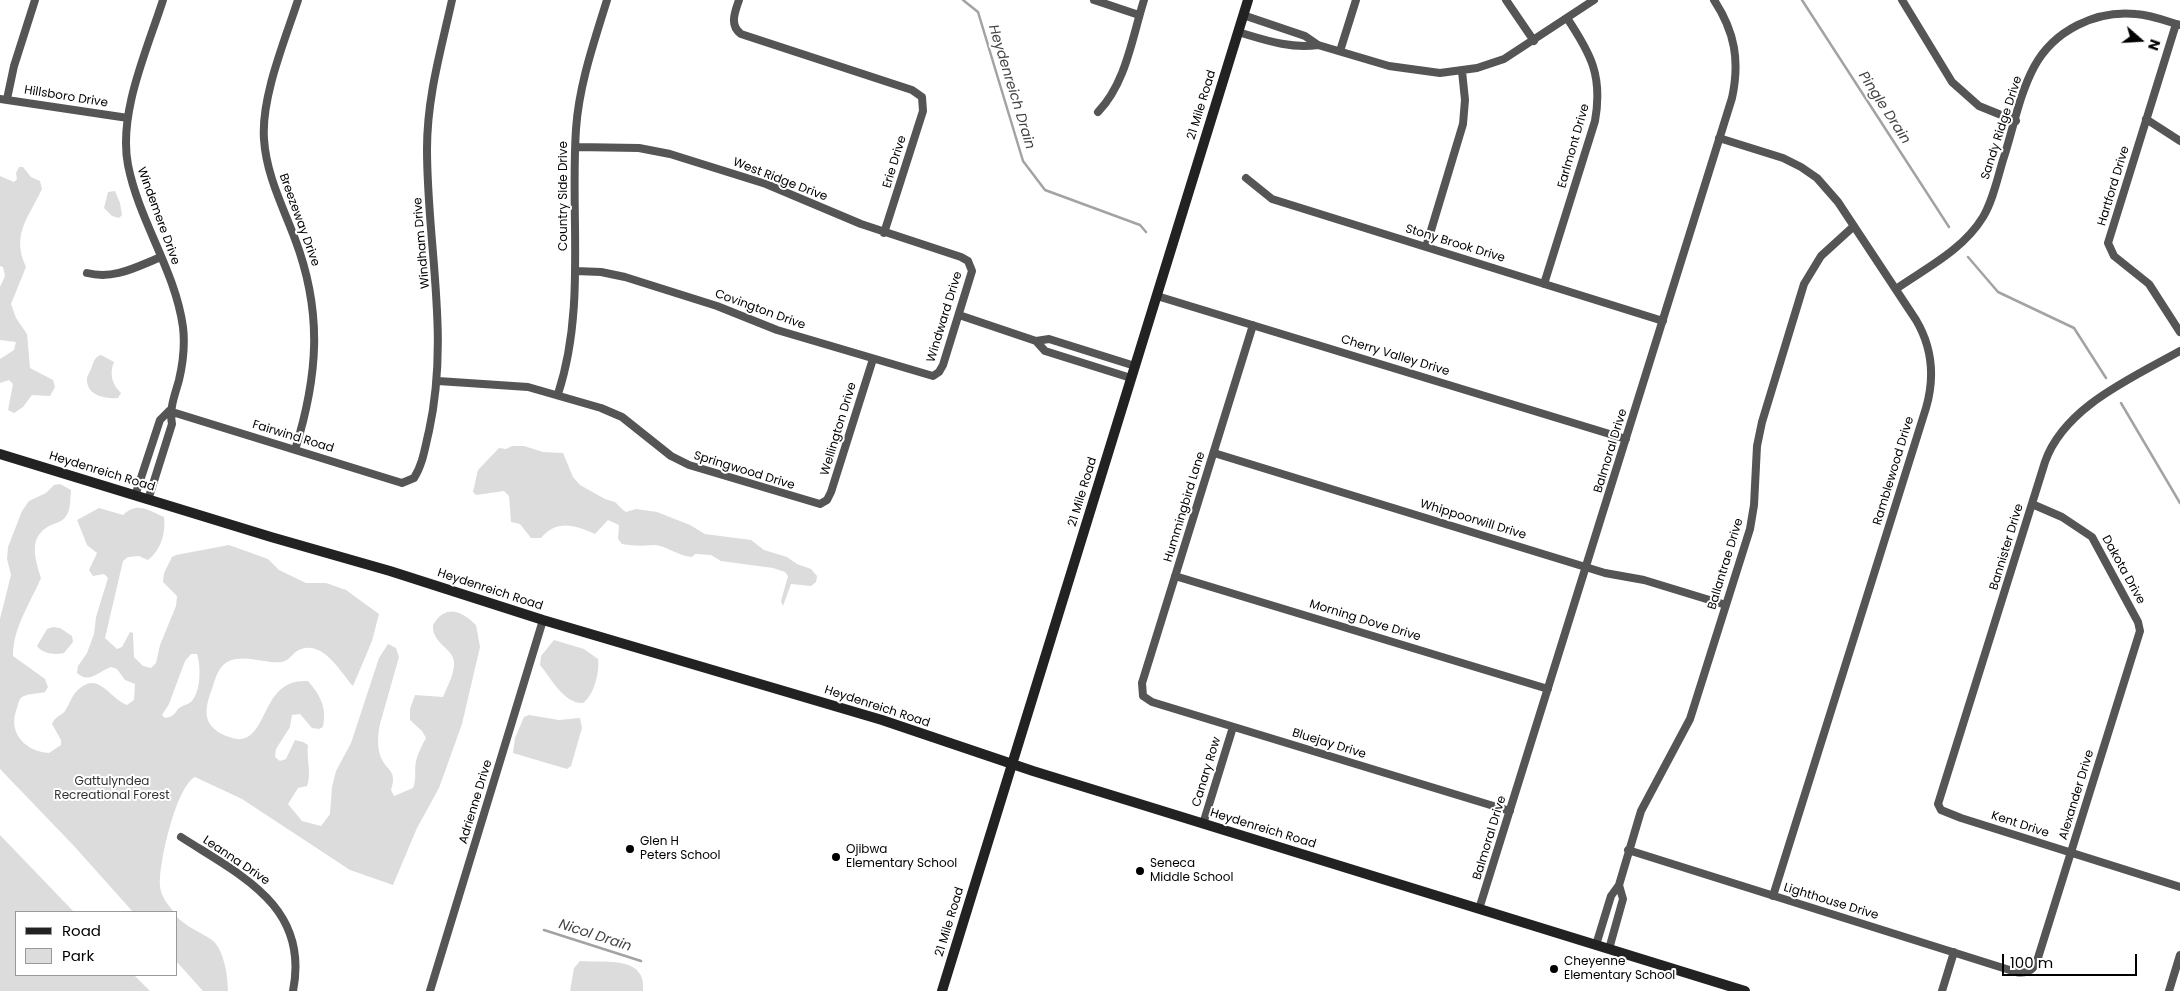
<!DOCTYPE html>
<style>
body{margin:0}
#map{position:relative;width:2180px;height:991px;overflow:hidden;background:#fff;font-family:Poppins,sans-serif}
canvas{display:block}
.legend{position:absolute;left:15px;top:911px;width:162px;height:65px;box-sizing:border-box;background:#fff;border:1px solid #999;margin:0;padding:6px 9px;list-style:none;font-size:15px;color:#000}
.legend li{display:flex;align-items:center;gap:10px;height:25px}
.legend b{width:25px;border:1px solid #999}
.north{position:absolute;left:2115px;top:15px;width:50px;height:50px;-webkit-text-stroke:4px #fff;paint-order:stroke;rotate:109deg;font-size:14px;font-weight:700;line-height:20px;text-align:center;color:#000}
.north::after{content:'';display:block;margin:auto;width:18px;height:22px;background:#000;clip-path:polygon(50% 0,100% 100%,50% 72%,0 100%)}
.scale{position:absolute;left:2002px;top:954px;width:135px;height:22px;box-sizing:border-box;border:2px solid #000;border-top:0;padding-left:6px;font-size:15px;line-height:18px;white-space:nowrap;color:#000;-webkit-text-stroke:4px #fff;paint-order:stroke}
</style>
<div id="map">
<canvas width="2180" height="991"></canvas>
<ul class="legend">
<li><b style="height:6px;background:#222"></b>Road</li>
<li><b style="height:14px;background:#dcdcdc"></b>Park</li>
</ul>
<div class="north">N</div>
<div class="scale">100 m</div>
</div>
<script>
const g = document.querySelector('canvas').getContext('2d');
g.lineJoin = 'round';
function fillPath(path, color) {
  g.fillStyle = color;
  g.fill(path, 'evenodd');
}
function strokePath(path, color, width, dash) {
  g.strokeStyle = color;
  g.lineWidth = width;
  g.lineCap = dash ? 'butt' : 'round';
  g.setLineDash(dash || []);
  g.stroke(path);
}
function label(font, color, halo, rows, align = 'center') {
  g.font = font + ' Poppins,sans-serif';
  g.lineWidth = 4;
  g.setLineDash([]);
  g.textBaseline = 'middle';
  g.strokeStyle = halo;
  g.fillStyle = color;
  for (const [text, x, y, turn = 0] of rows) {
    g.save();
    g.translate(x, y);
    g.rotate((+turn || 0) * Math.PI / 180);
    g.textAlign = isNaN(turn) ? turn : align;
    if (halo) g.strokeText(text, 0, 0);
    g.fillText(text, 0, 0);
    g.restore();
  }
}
fillPath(new Path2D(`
 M19 167H23L31 177 40 181 42 189C28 219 11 234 26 267L11 304 16 318 27 334 30 368 53 380 55 387 50 396 32 395 23 407 14 413 8 410 13 384 9 380 0 383V359L14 350 16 342 0 340V287L5 276 3 267 0 266V176L14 182 17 179 16 173Z
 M115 191 120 203 122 215 119 218 112 216 104 208 108 192Z
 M101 355 114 362C109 373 112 385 121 393L118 398C106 399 88 396 87 381 86 376 91 371 92 366 94 361 95 357 101 355Z
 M512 446H524L543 452 563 453 573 477 580 485 605 499 615 502 623 510 626 512 636 509 657 512 690 525 705 534 751 540 764 550 787 557 797 564 811 569 817 576 816 582 811 586 791 584 783 606 781 601 788 576 785 572 773 568 721 561 711 555 695 554 692 557C678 556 665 545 654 545 643 546 633 546 622 544L618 539 619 525 608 520 595 534C575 525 557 519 541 538H531L520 524 511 522 509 496 504 491 476 495 473 492 478 470 499 448 506 449Z
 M60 484 71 490C70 497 71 510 66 516 62 523 53 523 46 528 28 540 36 561 41 578 30 604 13 627 13 656L45 679 48 687 45 692C38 694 29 693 22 697 18 700 18 706 16 711 8 734 27 752 49 753L61 745V740L52 724C54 717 61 716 65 711 69 705 71 698 75 693 98 668 107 697 127 705L134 700 135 684 125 680 117 669 111 667C98 672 89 684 77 673L78 666 87 653 94 634 96 617 108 578 104 574 93 576 89 570 97 553 87 545 77 520 99 508 123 515C137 501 148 510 164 517 166 533 161 550 148 560L139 556 128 557 123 561 105 638 117 649 122 647 130 632 133 633 134 657 143 666 151 668 156 663 160 645 176 606 177 596 163 582 164 573 172 557 176 555 229 545 268 559 279 570 306 583H326L346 590 379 614 372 641 353 686C340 672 322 637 297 651 291 655 290 660 282 662 265 664 246 654 229 661 219 666 216 676 213 686 205 707 200 725 226 736 230 737 237 740 241 739 269 735 262 678 308 681 321 696 327 708 323 727L319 729 312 728 300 714 292 715 290 727 276 749 275 757 280 761 286 759 295 740 303 742 308 745C306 759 312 773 307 786L298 788 288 804 302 821 321 826 330 814 332 787 336 771 351 743 379 658 388 644 396 648 399 657 380 724C378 734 377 745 380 755 386 772 398 769 391 790L394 796 413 788C417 778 414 771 416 761 418 753 422 745 426 738L422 731 410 720V709L415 695 443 697C447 687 455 673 454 662 453 648 432 644 433 625 445 604 461 610 476 625L480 647 462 724 439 788 417 828 393 885 350 870 242 799 195 777C176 787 159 862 160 885 160 895 168 905 174 912H133L74 846 0 769V619L11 575 7 559 8 547 22 511 29 501 46 493 54 485ZM191 654H197C201 667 201 690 192 701 188 705 182 705 178 709 176 712 174 715 170 717L165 718 162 715 169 704 185 661Z
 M53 627 60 628 72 636 73 642 64 653C55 655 43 654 37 646L47 629Z
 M554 640 584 649 598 659C600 671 594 696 583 703 564 704 551 678 540 665L541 656Z
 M529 715 559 720 580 718 582 728 571 766 567 769 513 753 515 738 524 717Z
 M0 835 74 912H16V975H134L150 991H0Z
 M176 916C185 926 200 932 212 940 224 949 228 977 228 991H203L176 961Z
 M580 961C604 963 647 955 643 991H570L574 968Z`), '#dcdcdc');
strokePath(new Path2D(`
 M963 0 978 12 1023 161 1045 190 1140 225 1146 232
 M1802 0 1949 227
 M1968 257 1998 292 2074 328 2106 378
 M2121 403 2180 503
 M544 930 641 961`), '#a3a3a3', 2.5);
strokePath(new Path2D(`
 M739 0C735 12 729 25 741 34L912 90 922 97 923 111 884 233
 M1094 0 1139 15
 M1506 0 1534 41
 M1902 0 1952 82 1979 106 2016 121
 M1243 15 1305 36 1318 45 1389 66 1440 73 1477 68 1504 59 1594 0
 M2176 24 2108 243 2114 256 2149 284 2180 332
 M1238 32C1265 40 1290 49 1318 45
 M1340 51 1356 0
 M0 99 128 118
 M7 99 14 66 35 0
 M1098 112C1126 83 1132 38 1144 0
 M2146 119 2180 141
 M1719 138 1783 158 1801 167 1817 178 1838 202 1916 320C1932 347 1935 377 1926 408L1773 896
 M1246 178 1272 199 1663 321
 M1426 247 1463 124 1465 100 1462 71
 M575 271 601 272 625 277 717 306 777 330 933 376 939 372 943 365 972 271 968 261 961 257 861 224 766 184 670 154 639 148 576 147
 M87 273C114 280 136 267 161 257
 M1544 284 1595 121C1603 76 1591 54 1567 18
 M1896 289C1926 268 1963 250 1983 217 1993 200 1997 180 2003 160 2013 130 2019 95 2034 67 2054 30 2096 10 2136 14 2151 15 2166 21 2180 25
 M1157 296 1626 439
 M959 315 1036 341 1045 351 1131 378
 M1253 325 1142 683 1143 696 1152 702 1510 811
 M1036 341 1049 339 1135 366
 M2180 351C2132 378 2064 407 2045 462L1938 804 1941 810 1961 818 2180 887
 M438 381 528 387 601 408 622 417 671 456 689 465 820 504 827 500 831 492 873 359
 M558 394C586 309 570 218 576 129 579 85 594 42 607 0
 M169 411 402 483 414 478C423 464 425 447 429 431 450 335 427 245 427 149 427 97 441 50 452 0
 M295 450C318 376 323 313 295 239 283 207 266 174 264 139 261 97 285 40 298 0
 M1214 453 1605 573 1644 580 1726 605
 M135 496 160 420 169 411
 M148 500 172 424C169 408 175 395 179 380 183 363 185 344 183 327 175 270 139 221 128 165 118 113 147 50 163 0
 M1175 576 1548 689
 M1203 824 1233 727
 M181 837C240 875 310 906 293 991
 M1628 850 2016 972C2027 974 2033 971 2037 961L2140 631 2138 622 2092 537 2062 517 2032 504
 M1479 909 1732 98C1740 61 1735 32 1714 0
 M1596 945 1611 896 1619 885 1641 811 1690 719 1750 529 1754 505 1757 446 1762 422 1804 284 1821 256 1854 226
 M1609 949 1623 899 1619 885
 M430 991 543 620
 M1942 991 1954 952
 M2169 991 2180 955`), '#555', 8);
strokePath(new Path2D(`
 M0 454 271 537 390 571 543 620 882 720 1033 771 1745 991
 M942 991 1248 0`), '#222', 10);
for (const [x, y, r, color] of [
 [630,849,5,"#000"],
 [836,857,5,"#000"],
 [1140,871,5,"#000"],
 [1554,969,5,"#000"]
]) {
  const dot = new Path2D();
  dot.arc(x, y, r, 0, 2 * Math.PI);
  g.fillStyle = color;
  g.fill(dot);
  strokePath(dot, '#fff', 2);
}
label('12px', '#000', '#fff', [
 ["Hillsboro Drive",66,97,9],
 ["21 Mile Road",1202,105,-73],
 ["Sandy Ridge Drive",2002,128,-72],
 ["Earlmont Drive",1574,146,-74],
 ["Erie Drive",895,162,-73],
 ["West Ridge Drive",780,180,21],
 ["Hartford Drive",2114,186,-73],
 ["Country Side Drive",564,196,-90],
 ["Windemere Drive",158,216,70],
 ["Breezeway Drive",299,220,70],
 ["Windham Drive",422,243,-95],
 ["Stony Brook Drive",1455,244,17],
 ["Covington Drive",760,310,20],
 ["Windward Drive",945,317,-73],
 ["Cherry Valley Drive",1395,356,17],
 ["Wellington Drive",839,429,-73],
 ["Fairwind Road",293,437,17],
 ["Balmoral Drive",1611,451,-73],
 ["Springwood Drive",744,471,17],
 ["Ramblewood Drive",1894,471,-73],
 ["Heydenreich Road",102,472,17],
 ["21 Mile Road",1083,492,-73],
 ["Hummingbird Lane",1185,507,-73],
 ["Whippoorwill Drive",1473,520,17],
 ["Bannister Drive",2007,547,-73],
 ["Ballantrae Drive",1726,564,-73],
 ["Dakota Drive",2123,570,61],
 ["Heydenreich Road",490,590,18],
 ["Morning Dove Drive",1365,621,17],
 ["Heydenreich Road",877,707,18],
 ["Bluejay Drive",1329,744,17],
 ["Canary Row",1207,772,-73],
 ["Alexander Drive",2077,795,-73],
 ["Adrienne Drive",476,802,-73],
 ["Kent Drive",2020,825,18],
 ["Heydenreich Road",1263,829,17],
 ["Balmoral Drive",1490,838,-73],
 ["Leanna Drive",236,861,34],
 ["Lighthouse Drive",1831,902,17],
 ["21 Mile Road",950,922,-73]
]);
label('12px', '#333', '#fff', [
 ["Gattulyndea",112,782],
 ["Recreational Forest",112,796]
]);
label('12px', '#000', '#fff', [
 ["Glen H",640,842],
 ["Peters School",640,856],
 ["Ojibwa",846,850],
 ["Elementary School",846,864],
 ["Seneca",1150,864],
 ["Middle School",1150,878],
 ["Cheyenne",1564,962],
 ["Elementary School",1564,976]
], 'left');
label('italic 14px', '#444', '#fff', [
 ["Heydenreich Drain",1011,87,73],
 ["Pingle Drain",1884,108,57],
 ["Nicol Drain",595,936,18]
]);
</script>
